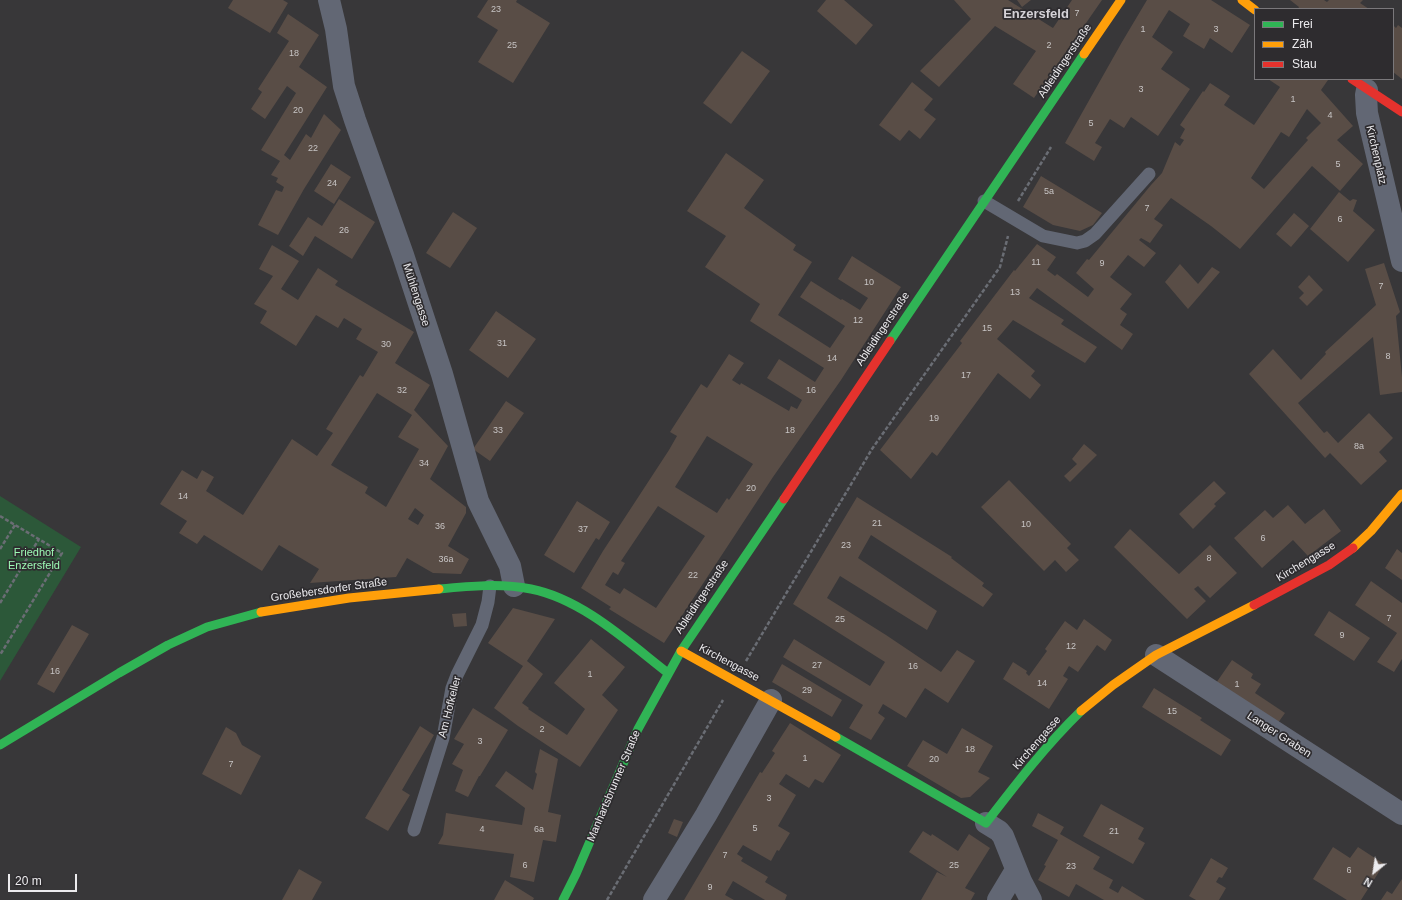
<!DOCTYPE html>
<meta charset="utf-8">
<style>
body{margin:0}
#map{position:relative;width:1402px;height:900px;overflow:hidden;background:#383739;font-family:Helvetica,sans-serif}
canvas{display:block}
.legend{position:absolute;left:1254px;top:8px;width:140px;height:72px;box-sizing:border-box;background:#2e2c2f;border:1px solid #7a787b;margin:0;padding:5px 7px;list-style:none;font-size:12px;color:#ecebee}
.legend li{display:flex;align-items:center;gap:8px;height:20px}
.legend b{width:20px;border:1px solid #7a787b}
.north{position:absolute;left:1354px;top:852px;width:40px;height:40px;-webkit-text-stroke:3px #2e2c2f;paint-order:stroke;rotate:210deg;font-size:11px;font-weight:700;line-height:16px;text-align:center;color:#ecebee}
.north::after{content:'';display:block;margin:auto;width:14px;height:18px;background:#ecebee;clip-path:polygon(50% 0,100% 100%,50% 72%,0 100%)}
.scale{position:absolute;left:8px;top:874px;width:69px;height:18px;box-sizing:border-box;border:2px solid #ecebee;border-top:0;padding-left:5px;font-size:12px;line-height:14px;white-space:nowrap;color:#ecebee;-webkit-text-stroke:3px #2e2c2f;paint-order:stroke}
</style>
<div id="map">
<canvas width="1402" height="900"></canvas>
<ul class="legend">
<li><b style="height:5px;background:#30b455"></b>Frei</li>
<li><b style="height:5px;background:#ff9f0a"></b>Zäh</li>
<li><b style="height:5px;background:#e5322d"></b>Stau</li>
</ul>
<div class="north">N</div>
<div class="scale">20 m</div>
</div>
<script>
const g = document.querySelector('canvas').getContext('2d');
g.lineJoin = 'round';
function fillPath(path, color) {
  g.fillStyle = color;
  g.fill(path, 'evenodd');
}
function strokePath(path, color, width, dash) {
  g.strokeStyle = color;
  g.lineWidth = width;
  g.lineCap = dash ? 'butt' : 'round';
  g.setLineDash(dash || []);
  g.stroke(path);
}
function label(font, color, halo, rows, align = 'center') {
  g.font = font + ' Helvetica,sans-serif';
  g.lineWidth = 3.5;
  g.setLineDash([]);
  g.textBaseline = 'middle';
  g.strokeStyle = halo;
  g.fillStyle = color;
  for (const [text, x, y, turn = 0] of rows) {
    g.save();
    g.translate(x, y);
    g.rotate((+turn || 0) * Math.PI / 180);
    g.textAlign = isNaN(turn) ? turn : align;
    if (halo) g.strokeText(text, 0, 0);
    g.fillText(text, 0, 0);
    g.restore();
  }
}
fillPath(new Path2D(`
 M0 496 81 547 0 681Z`), '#2c5839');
fillPath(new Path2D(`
 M233 0H283L288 3 270 33 228 8Z
 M488 0H517L516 2 550 23 513 83 478 62 498 30 477 17Z
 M826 0H844L873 25 856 45 817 11Z
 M954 0H1008L1053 28 1072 0H1102L1034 98 1013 84 1036 51 995 26 939 87 920 71 971 19Z
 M1017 0H1031L1022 7Z
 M1147 0H1211L1250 25 1232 53 1210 38 1204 49 1183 36 1190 24 1169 10 1152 37 1173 52 1161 69 1190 89 1158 136 1131 117 1124 128 1110 119 1095 143 1102 147 1094 161 1065 143 1122 42Z
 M1290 0H1324L1327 2 1329 0H1363L1360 3 1369 9H1298L1299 7Z
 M288 14 319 35 299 67 327 87 284 155 290 160 306 134 311 138 324 114 341 130 304 189 278 235 258 225 276 190 282 192 284 187 276 182 278 178 271 175 280 161 261 150 296 93 287 86 265 119 251 109 262 92 258 89 289 41 277 33Z
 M1393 25 1396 28 1398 25 1402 28V79L1393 72Z
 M742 51 770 71 731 124 703 103Z
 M1268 79 1328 80 1321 90 1353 126 1337 140 1363 164 1340 191 1312 166 1240 249 1211 226 1171 198 1154 219 1163 225 1150 243 1141 238 1139 240 1156 253 1144 267 1128 255 1110 277 1132 294 1120 309 1127 314 1120 325 1133 334 1122 350 1037 288 1029 298 1064 320 1061 324 1097 347 1085 363 1013 320 997 339 1035 371 1031 376 1041 385 1030 399 998 373 937 456 932 452 911 479 880 450 962 343 960 341 1014 270 1015 271 1037 244 1056 257 1047 270 1055 276 1057 274 1088 297 1094 289 1076 273 1087 259 1089 260 1151 185 1162 173 1175 142 1180 146 1184 140 1180 138 1185 129 1180 125 1203 91 1204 92 1210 83 1230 96 1224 105 1254 125 1280 87ZM1307 109 1321 123 1306 138 1308 140 1264 189 1251 178 1281 132 1289 137Z
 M912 82 933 99 924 110 936 119 920 139 909 130 900 141 879 125Z
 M726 153 764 180 744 208 796 245 793 250 812 262 778 315 830 348 845 326 800 297 811 281 841 300 842 299 860 310 868 298 838 279 852 256 901 287 841 380 773 477 664 643 609 609 611 607 581 588 603 551 669 450 677 436 670 432 701 384 707 388 729 354 744 363 732 380 740 385 741 383 789 411 791 406 797 409 802 400 767 378 779 359 815 382 824 368 750 321 760 304 705 267 726 236 687 211ZM707 436 753 464 729 500 727 498 717 513 675 487ZM658 506 705 536 656 608 624 588 620 594 605 585 613 572 618 575 625 563 621 561Z
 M331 164 351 177 334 204 314 191Z
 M1041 176 1102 213 1093 225 1080 231 1053 225 1023 207Z
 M1339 192 1350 201 1353 199 1357 200 1353 211 1375 230 1348 262 1310 229Z
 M339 199 375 222 352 259 315 236 303 256 289 246 308 217 322 226Z
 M453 212 477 228 450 268 426 253Z
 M1294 213 1309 226 1291 247 1276 234Z
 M272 245 299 261 281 289 298 300 318 268 338 281 335 285 414 332 395 363 430 385 414 410 448 446 430 479 466 507V513L448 546 469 559 461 574 433 573 407 558 396 577 310 583 319 569 279 545 262 571 204 535 197 544 179 533 187 521 160 504 182 470 197 479 202 470 214 477 206 491 243 515 292 439 317 456 333 433 326 429 360 375 363 377 378 352 356 339 362 329 344 318 338 328 316 315 296 346 260 323 267 311 254 304 273 276 259 269ZM377 393 412 415 398 437 419 449 386 507 365 493 368 487 331 465ZM415 508 424 515 418 525 408 519Z
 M1384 263 1400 312 1396 316 1402 377V392L1380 395 1373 337 1298 403 1324 433 1327 431 1338 443 1369 413 1393 438 1379 452 1387 461 1361 485 1330 453 1325 458 1249 374 1273 349 1301 380 1326 354 1325 352 1376 305 1365 269Z
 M1180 264 1198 284 1212 267 1220 272 1188 309 1165 282Z
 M1309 275 1323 290 1307 306 1299 298 1304 293 1298 287Z
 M496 311 536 339 508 378 469 350Z
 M506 401 524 413 490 461 473 449Z
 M1084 444 1097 455 1070 482 1064 476 1077 464 1072 459Z
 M1009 480 1071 544 1067 548 1079 560 1066 572 1055 560 1044 571 981 507Z
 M1214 481 1226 493 1214 504 1216 506 1193 529 1179 514Z
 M857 497 952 557 951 558 984 583 982 586 993 594 983 607 871 535 858 558 937 611 927 630 840 576 827 598 886 635 941 672 957 650 975 661 948 703 925 688 906 718 883 704 878 713 885 718 871 740 849 728 863 705 783 657 794 639 870 686 885 662 793 604Z
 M577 501 610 522 599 540 596 538 574 573 544 555Z
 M1288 505 1305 524 1324 509 1341 531 1308 556 1293 540 1262 568 1234 538 1265 510 1273 518Z
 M1130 529 1179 574 1210 545 1237 573 1210 598 1198 586 1194 589 1206 601 1187 619 1114 547Z
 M1397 549 1402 553V580L1385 568Z
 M1371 581 1402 603V659L1394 672 1377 662 1397 633 1355 605Z
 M513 608 555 619 527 661 543 674 522 703 529 708 528 709 567 735 585 709 554 683 591 639 625 667 602 695 618 710 580 767 518 726 494 708 523 666 488 643Z
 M1329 611 1370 638 1354 661 1314 635Z
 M466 613 467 626 454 627 452 614Z
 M1084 619 1112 640 1105 651 1097 645 1078 672 1069 666 1063 676 1068 679 1049 709 1003 679 1013 662 1027 671 1026 673 1029 676 1047 651 1045 649 1065 621 1077 630Z
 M72 625 89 634 54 693 37 684Z
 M1232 660 1253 674 1251 678 1261 684 1255 693 1285 713 1275 727 1214 686Z
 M782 664 842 700 832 717 772 682Z
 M1154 688 1202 718 1200 720 1231 740 1221 756 1142 707Z
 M473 708 508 730 480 776H479L468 797 455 791 463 770 452 764 464 744 454 739Z
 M790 723 841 755 823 783 815 779 809 788 786 774 779 784 796 795 778 826 790 833 779 851 777 850 771 861 743 845 737 854 743 858 741 861 768 877 765 882 787 895 785 900H765L733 881 725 895 734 900H684L760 772 762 773 775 753 772 751Z
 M420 726 434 735 402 790 410 795 388 831 365 818Z
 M226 727 236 733 242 745 261 756 241 795 202 774Z
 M962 728 993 746 978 772 990 778 970 797 961 798 907 766 923 740 947 754Z
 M540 749 558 759 548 812 561 815 556 842 543 840 534 882 510 877 514 854 438 844 443 835 446 813 522 825 525 808 495 786 506 771 533 790 537 774 535 772Z
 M1101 804 1144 828 1138 839 1145 843 1133 864 1083 836Z
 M1038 813 1064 827 1060 834 1100 857 1093 869 1113 880 1109 888 1118 893 1122 886 1145 900H1104L1076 884 1069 897 1038 880 1046 866 1044 865 1058 840 1032 826Z
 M674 819 683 822 677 837 668 833Z
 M923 831 931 836 932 834 958 851 969 834 990 848 965 888 975 893 971 900H921L937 872 947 877 909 852Z
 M1333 847 1350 858 1358 847 1384 864 1361 900H1347L1313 879Z
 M1211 858 1228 868 1222 878 1219 877 1216 882 1226 888 1219 900H1196L1189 896Z
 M299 869 322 882 312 900H282Z
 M1402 879V900H1381L1387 891 1392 894Z
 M505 880 534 898 533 900H494Z`), '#594d46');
strokePath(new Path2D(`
 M1018 201 1051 147
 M0 516 62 553 0 655
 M0 549 15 525
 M0 603 39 539
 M746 661 872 449 1000 267 1008 236
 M607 900 723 700`), '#6a6d74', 2.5, [4, 2]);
strokePath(new Path2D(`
 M984 201 1043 236 1077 243 1085 241 1095 234 1149 174
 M414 830 443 738 452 688 457 675 482 625 488 602 490 586`), '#626774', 13);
strokePath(new Path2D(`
 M329 0 336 29 344 86 355 120 403 255 442 374 478 501 510 566 514 586
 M1367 90 1366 95 1367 113 1402 261
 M1156 655 1402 814
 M986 823 999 831 1003 836 1021 881 1031 900
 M654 900 706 815 771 700
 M998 900 1016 870`), '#626774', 22);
strokePath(new Path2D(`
 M890 341 1084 54
 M439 589C470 586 501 583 531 589 582 599 628 642 668 673
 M836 737 986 823C1016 784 1046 745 1081 711
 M0 745 119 673 168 645 207 627 261 612
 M563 900 576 874 638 729 681 651 784 499`), '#30b455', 9);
strokePath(new Path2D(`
 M1242 0 1255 10
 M1084 54 1121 0
 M1353 548 1371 531 1402 494
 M261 612 349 598 439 589
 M681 651 836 737
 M1081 711 1113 685 1156 655 1254 605`), '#ff9f0a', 9);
strokePath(new Path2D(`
 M1352 79 1402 112
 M784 499 890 341
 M1254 605 1329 565 1353 548`), '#e5322d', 9);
label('9px', '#c7c4c4', null, [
 ["23",496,10],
 ["7",1077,14],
 ["1",1143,30],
 ["3",1216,30],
 ["25",512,46],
 ["2",1049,46],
 ["18",294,54],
 ["3",1141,90],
 ["1",1293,100],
 ["20",298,111],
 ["4",1330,116],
 ["5",1091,124],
 ["22",313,149],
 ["5",1338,165],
 ["24",332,184],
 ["5a",1049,192],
 ["7",1147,209],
 ["6",1340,220],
 ["26",344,231],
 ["11",1036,263],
 ["9",1102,264],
 ["10",869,283],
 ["7",1381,287],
 ["13",1015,293],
 ["12",858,321],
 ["15",987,329],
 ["31",502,344],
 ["30",386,345],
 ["8",1388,357],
 ["14",832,359],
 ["17",966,376],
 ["32",402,391],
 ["16",811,391],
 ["19",934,419],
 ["33",498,431],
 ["18",790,431],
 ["8a",1359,447],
 ["34",424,464],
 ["20",751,489],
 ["14",183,497],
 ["21",877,524],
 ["10",1026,525],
 ["36",440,527],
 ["37",583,530],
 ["6",1263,539],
 ["23",846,546],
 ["8",1209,559],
 ["36a",446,560],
 ["22",693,576],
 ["7",1389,619],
 ["25",840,620],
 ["9",1342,636],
 ["12",1071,647],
 ["27",817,666],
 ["16",913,667],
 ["16",55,672],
 ["1",590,675],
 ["14",1042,684],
 ["1",1237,685],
 ["29",807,691],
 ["15",1172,712],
 ["2",542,730],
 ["3",480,742],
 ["18",970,750],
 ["1",805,759],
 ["20",934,760],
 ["7",231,765],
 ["3",769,799],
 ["5",755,829],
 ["4",482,830],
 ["6a",539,830],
 ["21",1114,832],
 ["7",725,856],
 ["6",525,866],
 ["25",954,866],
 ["23",1071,867],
 ["6",1349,871],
 ["9",710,888]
]);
label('11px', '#ecebee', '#2e2c2f', [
 ["Ableidingerstraße",1065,61,-56],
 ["Kirchenplatz",1376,155,77],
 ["Mühlengasse",416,295,72],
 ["Ableidingerstraße",883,329,-56],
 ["Kirchengasse",1306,562,-31],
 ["Großebersdorfer Straße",329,590,-8],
 ["Ableidingerstraße",702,597,-56],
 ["Kirchengasse",729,663,28],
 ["Am Hofkeller",450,707,-76],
 ["Langer Graben",1279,735,33],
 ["Kirchengasse",1037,743,-49],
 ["Manhartsbrunner Straße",614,786,-67]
]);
label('11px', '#9dfab4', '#2e2c2f', [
 ["Friedhof",34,553],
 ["Enzersfeld",34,566]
]);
label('bold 13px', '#d5d2d7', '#2e2c2f', [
 ["Enzersfeld",1036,14]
]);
</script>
